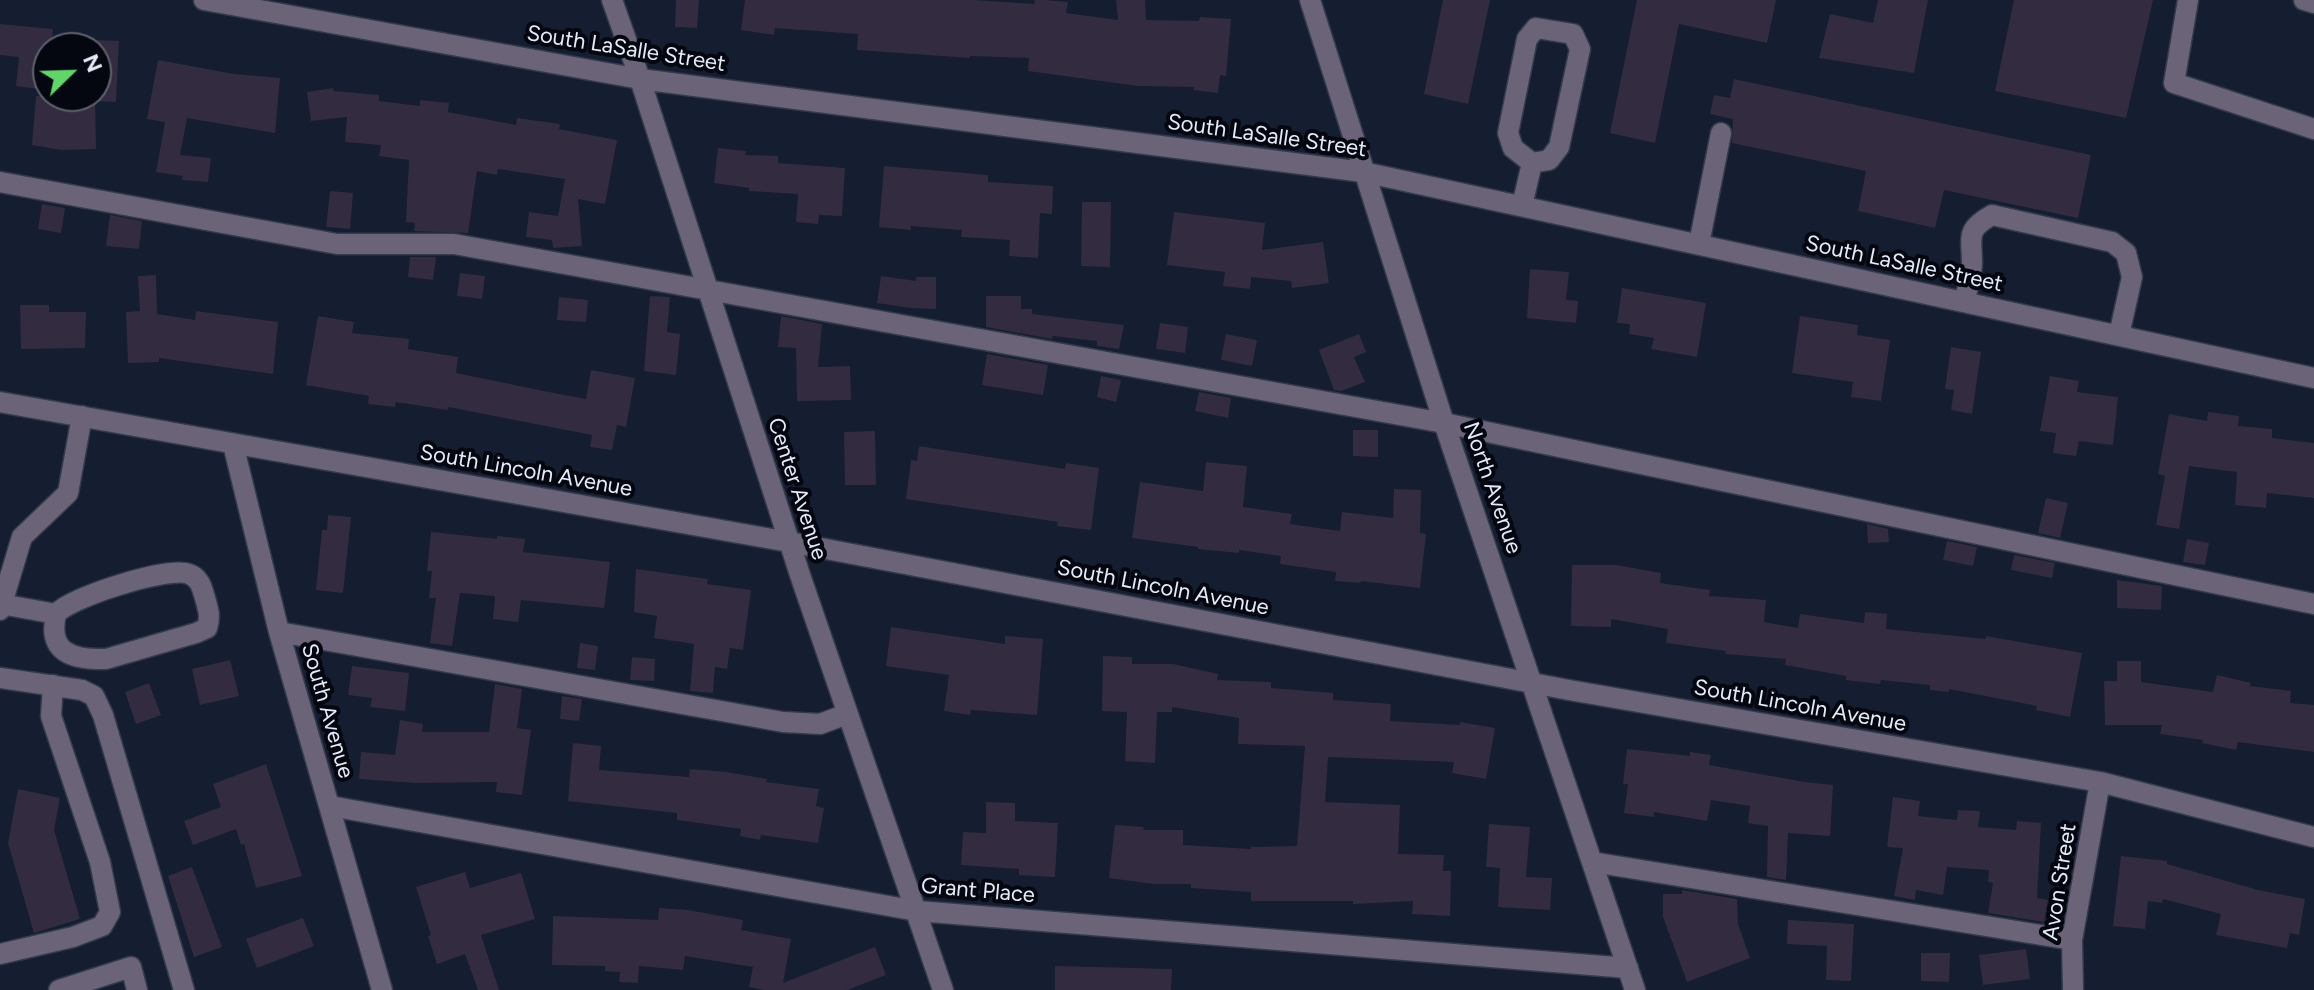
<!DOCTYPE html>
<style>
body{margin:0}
#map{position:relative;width:2314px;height:990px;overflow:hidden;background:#151d30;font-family:Figtree,sans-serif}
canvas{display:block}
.north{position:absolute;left:32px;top:32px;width:80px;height:80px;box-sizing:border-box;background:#050710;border:2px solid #5f626d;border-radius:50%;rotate:67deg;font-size:22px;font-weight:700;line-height:32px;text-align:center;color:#e5ebf9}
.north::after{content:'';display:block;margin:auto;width:28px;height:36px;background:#62d469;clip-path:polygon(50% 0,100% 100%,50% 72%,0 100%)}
</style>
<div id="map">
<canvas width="2314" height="990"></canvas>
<div class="north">N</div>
</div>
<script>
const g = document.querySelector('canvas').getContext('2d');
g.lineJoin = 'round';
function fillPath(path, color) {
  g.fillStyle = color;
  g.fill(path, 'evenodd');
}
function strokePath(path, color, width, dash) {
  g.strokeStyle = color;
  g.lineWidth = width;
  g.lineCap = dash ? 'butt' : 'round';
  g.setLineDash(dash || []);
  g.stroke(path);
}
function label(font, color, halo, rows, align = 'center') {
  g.font = font + ' Figtree,sans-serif';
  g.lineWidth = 8;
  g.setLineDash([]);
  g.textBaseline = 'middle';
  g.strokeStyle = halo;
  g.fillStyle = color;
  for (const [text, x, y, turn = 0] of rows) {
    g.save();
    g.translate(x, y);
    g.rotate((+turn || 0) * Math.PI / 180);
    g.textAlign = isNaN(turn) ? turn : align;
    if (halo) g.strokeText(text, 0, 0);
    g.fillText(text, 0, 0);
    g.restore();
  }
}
fillPath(new Path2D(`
 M676 0H699L697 28 675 27Z
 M745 0H975L1034 4 1035 0H1045L1068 2 1066 13 1118 20 1116 0H1145L1146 20 1199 21 1200 17 1231 19 1226 76 1220 75 1218 93 1193 90 1194 87 1138 86 1028 71 1029 58 970 56V58L857 50 858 34 775 28 774 35 741 30Z
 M1443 0H1490L1468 104 1424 94Z
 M1637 0H1776L1767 43 1679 24 1655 143 1610 133Z
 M1878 0H1928L1914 73 1819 58 1830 14 1873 23Z
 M2014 0H2153L2126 118 1995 91Z
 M0 24 53 29 51 48H48V90L16 86 19 57 0 55Z
 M96 40 119 41 116 102 96 101Z
 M158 60 234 74 280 78 275 133 187 118 180 155 211 158 208 182 182 180 183 176 156 172 165 122 147 119Z
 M1734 79 2091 155 2078 218 1944 190 1935 228 1858 211 1866 171 1732 143 1733 119 1710 114 1714 95 1730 98Z
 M333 88 334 91 379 95V101L420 106V100L449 103 448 112 516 125 517 118 560 124 559 129 617 140 605 204 578 199 582 246 553 248 552 240 526 237 529 212 558 216 565 179 498 169 497 175 477 171 468 233 414 231 415 223 406 222 409 160 379 156 381 145 345 142 347 117 311 121 307 92Z
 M36 96H95L96 149 61 150 32 145Z
 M718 148 746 151 745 155 778 156V163L845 168 842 216 819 215 818 224 796 222 798 194 749 191V188L714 183Z
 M884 166 988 175V182L1053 186 1052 214 1040 213 1038 258 1009 256 1010 240 961 237 962 230 911 226V230L879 227Z
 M330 191 353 193 350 229 326 227Z
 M1082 202H1111L1110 267 1081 266Z
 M42 204 65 208 61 233 38 229Z
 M1174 212 1265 223 1262 250 1323 242 1329 283 1292 288 1291 281 1251 277 1250 289 1223 286 1225 272 1167 265Z
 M110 215 142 221 139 249 106 246Z
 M410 257H436L433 280 408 277Z
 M1530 269 1569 272 1566 300 1578 301 1576 323 1527 318Z
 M460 273 485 276 482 299 457 296Z
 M156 275 157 314 195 320 196 311 278 322 273 374 159 358V362L128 363 126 312 140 311 138 276Z
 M881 276 916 281V277H936V309L911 308 877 303Z
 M1622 288 1706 303 1697 357 1651 349 1654 338 1629 334 1630 324 1617 323Z
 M650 296 670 297 667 332 680 334 676 375 644 371Z
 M986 296H1021V309H1032V314L1124 325 1119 349 1097 346V341L1053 336 1052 339 986 327Z
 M559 297 588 300 586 322 557 320Z
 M20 305H49V312H86L85 348 21 349Z
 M318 316 354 322 352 333 409 339 408 349 458 357 456 373 549 392 586 399 591 370 635 378 626 427 617 425 612 450 590 447 592 435 448 407V410L396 402 395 407 368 404 369 396 306 385Z
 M781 316 822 324 818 367 850 366 851 400 797 401 796 348 778 347Z
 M1800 316 1858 325 1857 335 1890 340 1881 401 1851 397 1853 382 1792 373Z
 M1160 323 1188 327 1185 353 1156 349Z
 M1226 334 1257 340 1252 366 1221 360Z
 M1359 334 1366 352 1354 357 1365 382 1341 391 1334 390 1319 350Z
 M1951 347 1981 352 1972 414 1951 410 1954 390 1945 389Z
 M987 354 1048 365 1043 395 982 385Z
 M1101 376 1121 380 1116 402 1097 397Z
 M2050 376 2079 381 2077 392 2118 397 2113 445 2079 441 2076 456 2053 453 2056 433 2040 431Z
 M1199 392 1231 398 1228 418 1195 411Z
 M2208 412 2239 416 2238 426 2272 429V438L2314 443V498L2267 493 2266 508 2235 505 2237 472 2189 466 2179 529 2156 525 2165 476 2158 474 2169 414 2207 421Z
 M1353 430H1378V457L1353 456Z
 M875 431 876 485H845L844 432Z
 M919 446 1065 469 1066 463 1099 468 1091 530 1057 526 1058 522 906 499 911 460 917 461Z
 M1206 462 1247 466 1243 507 1292 514 1290 524 1340 531 1342 512 1393 518 1394 489 1421 490 1420 533 1426 534 1420 588 1361 581 1360 583 1335 581 1336 572 1280 564 1281 556 1239 550V553L1198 549V547L1132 538 1140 482 1203 491Z
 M2046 498 2068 503 2060 538 2038 533Z
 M328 515 351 517 343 593 316 590 322 530H327Z
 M1867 524 1888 529 1889 542 1868 543Z
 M431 532 497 539V536L525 539 523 552 610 562 604 608 521 600 518 622 493 619 495 596 460 593 452 646 430 643 436 598H429L432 571H427Z
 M2187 539 2209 543 2205 565 2183 562Z
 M1947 541 1977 547 1973 566 1943 560Z
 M2014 555 2055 563 2052 578 2011 570Z
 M1572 565H1616L1661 573 1660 583 1710 590 1709 596 1766 600 1764 622 1798 628 1800 614 1864 623 1865 612 1887 614 1886 629 1986 639V636L2082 653 2070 717 2036 710 2037 706 1949 689V692L1930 690V685L1881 680 1880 684 1846 680V676L1785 665 1786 659 1725 654 1726 651 1666 643 1668 629 1611 619V627L1571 626Z
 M636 569 708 579 707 584 751 590 743 650 730 648 727 669 715 667 713 693 690 691 694 644 654 638 657 616 634 612Z
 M2117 580 2162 586 2161 610 2117 608Z
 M891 627 1005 644V636L1043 639 1037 715 971 710 970 715 944 711 949 675 886 666Z
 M580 643 598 646 595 670 577 668Z
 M1103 656 1132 657V664H1173L1218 674 1217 680 1271 682V688L1333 693V700L1391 704 1390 721 1460 725V722L1495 728 1486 779 1452 773 1454 762 1328 757 1325 802 1400 805 1398 854 1444 855 1443 871H1451L1450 916 1412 914 1413 901 1353 904V901H1251V892L1191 888V884H1154L1109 878 1115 825 1144 827 1143 830H1183V845L1251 849V847L1297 846 1305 746 1238 744 1239 718 1172 707V712H1157L1155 763 1125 761 1127 712 1102 711Z
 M632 657 655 659 654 681 630 680Z
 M230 660 239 696 200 705 192 669Z
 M2117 661H2141V682L2213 692 2217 675 2251 683 2250 686 2291 691 2290 703 2314 705V752L2238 742 2236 750 2202 743 2203 740 2160 734 2162 725H2105L2104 681H2117Z
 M352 666 409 673 405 711 370 707 372 698 348 695Z
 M149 683 161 715 136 724 125 692Z
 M495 684 522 689 517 728 531 730 522 795 496 792 497 782 416 783 359 779 361 752 395 755 400 720 423 724 422 732H489Z
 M562 696 582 699 579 721 560 719Z
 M573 743 601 746 599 770 689 777 690 769 727 772 767 779 766 782 819 789 816 806 824 808 818 843 761 835 760 840 740 836 741 829 677 820V813L568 801Z
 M1627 749 1690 756V752L1711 755 1709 765 1805 782 1833 785 1830 836 1788 833 1786 880 1767 877 1768 826 1748 823 1750 806 1711 800 1707 821 1654 812V817L1624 813 1628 784H1623Z
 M266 764 302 876 256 888 244 844 241 845 236 829 193 845 184 821 221 807 213 784Z
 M18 789 60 798 54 830 80 919 34 933 8 843Z
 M1893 797 1920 801 1918 816 1957 820 1958 810 1980 811 1978 827 2016 830 2017 821 2041 823 2037 898 2048 900 2044 922 1988 913 1993 883 1988 882 1989 870 1947 867 1943 895 1916 890 1915 900 1894 896 1903 848 1887 847Z
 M986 802 1015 803V821L1058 823 1055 877 1019 875V869L961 865 963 832 986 833Z
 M1489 824 1530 827 1526 877 1552 878 1550 910 1498 907 1500 868 1486 867Z
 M2121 856 2167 861V864L2258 890 2305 899 2299 935 2290 933 2287 948 2216 935 2221 914 2163 899 2162 903 2148 901 2145 929 2113 926Z
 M192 867 222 947 194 957 168 876Z
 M465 872 470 888 521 873 535 919 481 935 499 990H478L465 954 437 964 428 936 431 935 416 887Z
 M1682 890 1737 899 1738 924 1750 958 1687 982 1663 917V894H1682Z
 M659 908 688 910 743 920 741 930 791 939 783 983 875 947 886 975 847 990H764L749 987 753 967 685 956 683 970 639 966 638 983 619 982 620 972 605 971V966L552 965 553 916 658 920Z
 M303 918 314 946 257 968 246 939Z
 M1788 920 1854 924 1851 981 1826 980 1827 946 1787 944Z
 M2026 949 2030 979 1983 985 1979 955Z
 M1921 953H1950L1949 982 1921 981Z
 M1055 966 1172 969 1171 990H1055Z`), '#332b40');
const minor = new Path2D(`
 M204 0 640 79 1363 172 2314 378
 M612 0 640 79 800 575 943 990
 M1310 0 1444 423 1635 990
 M2188 0 2174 83 2314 129
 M2304 0 2314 3
 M0 182 337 244H454L1444 423 2314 604
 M1522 206 1532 163 1513 148 1508 133 1527 39 1536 28 1573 34 1580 49 1559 147 1549 160 1532 163
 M1699 244 1721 133
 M1964 302C1967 290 1972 276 1972 263 1972 237 1965 230 1992 215L2112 242 2126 253 2132 277 2119 335
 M0 402 789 542 1569 690 2100 782 2314 837
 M233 444 279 632 382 990
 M1 604 56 614C47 653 73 660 106 659L196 633 207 628C211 616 208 609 205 598 202 588 200 578 189 574 169 566 70 597 56 614
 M0 610 22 537 68 493 82 416
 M279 632 783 722 820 724 847 714
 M0 678 82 690 94 696 103 715 184 990
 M330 806 917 911 1628 968
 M1592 862 2072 940
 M0 954 73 937 102 926 110 912 100 862 51 716 53 685
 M59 990 131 967 137 990
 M2073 990 2072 940 2100 782`);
strokePath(minor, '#323a4c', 23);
strokePath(minor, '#6b6378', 20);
label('22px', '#e5ebf9', '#050710', [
 ["South LaSalle Street",626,49,9],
 ["South LaSalle Street",1267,136,8],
 ["South LaSalle Street",1904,264,12],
 ["South Lincoln Avenue",526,471,10],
 ["North Avenue",1492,488,71],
 ["Center Avenue",797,489,72],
 ["South Lincoln Avenue",1163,588,11],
 ["South Lincoln Avenue",1800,706,10],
 ["South Avenue",327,711,74],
 ["Avon Street",2060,882,-81],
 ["Grant Place",978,891,5]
]);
</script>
